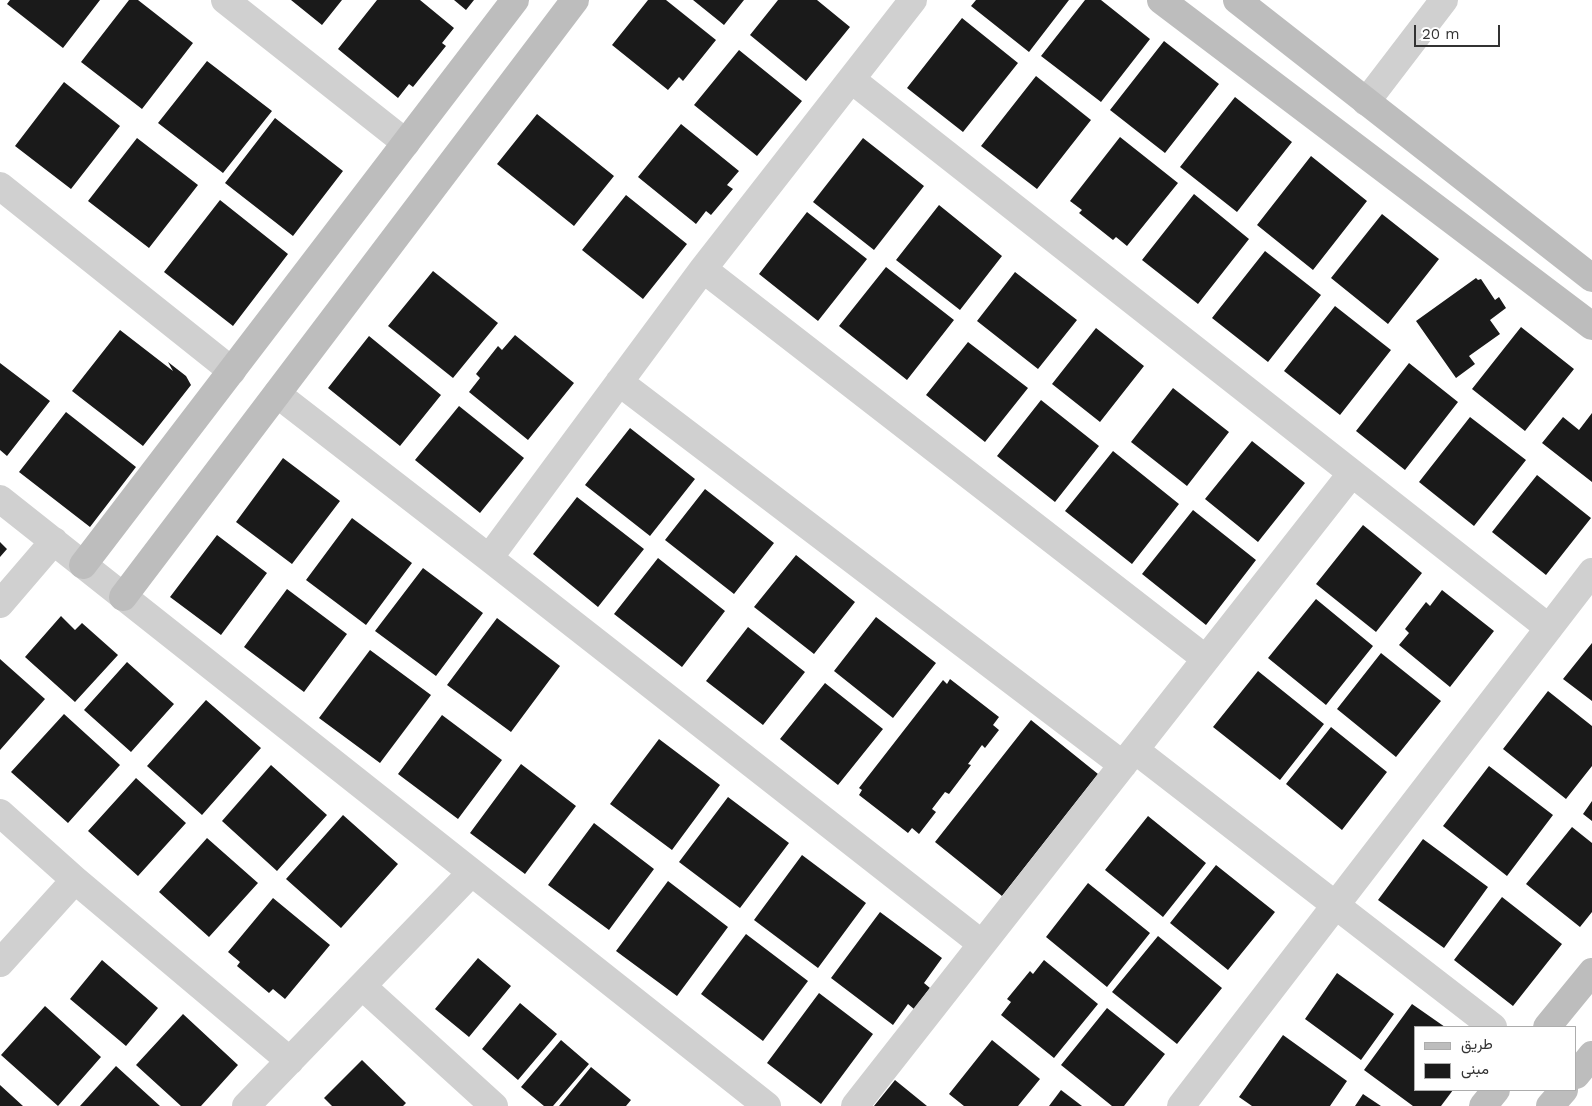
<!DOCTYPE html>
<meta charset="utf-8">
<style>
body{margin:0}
#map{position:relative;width:1592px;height:1106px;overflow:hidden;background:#fff;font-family:"Work Sans",Vazirmatn,sans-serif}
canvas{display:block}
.legend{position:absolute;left:1414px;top:1026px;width:162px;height:65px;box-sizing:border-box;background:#fff;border:1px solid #adadad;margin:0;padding:6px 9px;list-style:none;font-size:15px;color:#333}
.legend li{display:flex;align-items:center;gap:10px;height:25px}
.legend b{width:25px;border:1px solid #adadad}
.scale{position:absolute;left:1414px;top:25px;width:86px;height:22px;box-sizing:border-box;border:2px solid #333;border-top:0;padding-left:6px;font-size:15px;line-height:18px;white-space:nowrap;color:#333;-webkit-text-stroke:4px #fff;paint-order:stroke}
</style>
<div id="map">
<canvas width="1592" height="1106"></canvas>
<ul class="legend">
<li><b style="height:6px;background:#bdbdbd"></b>طريق</li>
<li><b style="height:14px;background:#1a1a1a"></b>مبنى</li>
</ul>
<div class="scale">20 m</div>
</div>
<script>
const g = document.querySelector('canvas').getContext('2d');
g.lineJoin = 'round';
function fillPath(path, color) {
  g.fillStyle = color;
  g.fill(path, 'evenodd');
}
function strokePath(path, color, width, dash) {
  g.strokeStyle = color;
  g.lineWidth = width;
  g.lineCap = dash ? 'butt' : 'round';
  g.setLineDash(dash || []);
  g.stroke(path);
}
fillPath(new Path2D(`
 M10 0H100L63 48 7 4Z
 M129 0H138L193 43 142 109 81 62Z
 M291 0H342L322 25Z
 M377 0H420L454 28 442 43 446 46 413 87 409 84 398 98 338 49Z
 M454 0H474L466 10Z
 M648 0H666L716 40 683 81 679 77 668 90 612 45Z
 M693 0H744L724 25Z
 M778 0H817L850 27 806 81 750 35Z
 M976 0H1069L1029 52 971 6Z
 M1085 0H1101L1150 39 1101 102 1041 56Z
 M962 18 1018 63 963 132 907 88Z
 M1164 41 1219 84 1165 153 1110 110Z
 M739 50 802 101 757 156 694 105Z
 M207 61 272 111 223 173 158 123Z
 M1036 76 1091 120 1037 189 981 146Z
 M64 82 120 126 71 189 15 146Z
 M1235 97 1292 142 1237 212 1180 167Z
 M537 114 614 176 574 226 497 164Z
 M275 118 343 171 293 236 225 183Z
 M681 124 739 171 727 185 733 189 711 215 706 211 696 224 638 177Z
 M1120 137 1178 183 1127 246 1116 237 1113 240 1079 213 1082 210 1070 201Z
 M137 138 198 185 149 248 88 201Z
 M863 138 924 186 874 250 813 202Z
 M1311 156 1367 201 1313 270 1257 225Z
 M1194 194 1249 239 1198 304 1142 260Z
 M626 195 687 244 643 299 582 250Z
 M220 200 288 254 233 326 164 272Z
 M939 205 1002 256 960 310 896 260Z
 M807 212 867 259 818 321 759 274Z
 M1382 214 1439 259 1388 324 1331 278Z
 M1265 251 1321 295 1268 362 1212 318Z
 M886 267 954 320 907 380 839 326Z
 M433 271 498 323 453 378 388 326Z
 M1015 272 1077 320 1038 369 977 321Z
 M1476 278 1478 280 1481 279 1495 300 1499 297 1506 308 1490 320 1500 334 1469 356 1475 364 1456 378 1416 321Z
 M1335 306 1391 350 1340 415 1284 371Z
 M1521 327 1574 369 1525 431 1472 389Z
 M1096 328 1144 366 1100 422 1052 384Z
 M120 330 173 371 168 362 186 376 191 385 143 446 72 391Z
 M515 335 574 383 528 440 469 392 480 378 476 374 498 346 502 350Z
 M369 336 441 395 400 446 328 388Z
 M968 342 1028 388 985 442 926 395Z
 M0 363 50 401 7 456 0 450Z
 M1409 363 1458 402 1405 470 1356 431Z
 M1173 388 1229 432 1187 486 1131 442Z
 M1041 400 1099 446 1055 502 997 456Z
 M459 406 524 458 480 513 415 460Z
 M66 412 136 467 90 527 19 472Z
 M1592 413V482L1542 443 1563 417 1579 430Z
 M1470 417 1526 460 1474 526 1419 482Z
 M630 428 695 479 650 536 585 485Z
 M1252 441 1305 483 1258 542 1205 499Z
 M1113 451 1179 504 1132 564 1065 511Z
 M283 458 340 501 292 564 236 522Z
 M1537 475 1591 518 1546 575 1492 532Z
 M705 489 774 543 734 594 665 540Z
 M577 497 644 549 598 607 533 554Z
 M1193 510 1256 560 1206 625 1142 574Z
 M352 518 412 563 366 625 306 580Z
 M1363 525 1422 573 1376 632 1316 584Z
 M217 535 267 573 221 635 170 597Z
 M0 542 7 549 0 557Z
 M796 555 855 602 814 654 754 607Z
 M658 558 725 611 682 667 614 614Z
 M423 568 483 613 436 676 375 631Z
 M287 589 347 634 304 692 244 647Z
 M1442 590 1494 631 1450 687 1399 645 1409 633 1405 629 1426 602 1430 606Z
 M1316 599 1373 646 1326 705 1268 658Z
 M61 616 75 630 82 623 118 655 75 702 25 657Z
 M876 617 936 663 893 718 834 671Z
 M497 618 560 666 511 732 447 685Z
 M748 627 805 672 763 725 706 681Z
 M1592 643V701L1563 679Z
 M370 650 431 695 380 763 319 718Z
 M1381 653 1441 701 1396 757 1337 709Z
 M0 659 45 699 0 750Z
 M127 662 174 704 131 752 84 710Z
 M1258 671 1324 724 1280 780 1213 727Z
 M950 679 999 717 993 725 999 730 985 748 982 745 968 764 971 765 949 794 945 792 932 809 936 812 919 834 912 828 908 833 859 795 862 790 859 788 943 680 947 684Z
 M825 683 883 729 838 785 780 739Z
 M1548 691 1592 726V766L1566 799 1503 749Z
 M206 700 261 748 202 815 147 766Z
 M64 714 120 765 68 823 11 772Z
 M442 715 502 760 458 819 398 774Z
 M1031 720 1098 774 1002 896 935 842Z
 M1331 727 1387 772 1342 830 1286 784Z
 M659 739 720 785 672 850 610 804Z
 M521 764 576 806 525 874 470 833Z
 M271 765 327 815 277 871 222 821Z
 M1489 766 1553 815 1507 876 1443 826Z
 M136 778 186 823 138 876 88 831Z
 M728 797 789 843 740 908 679 862Z
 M1592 801V821L1583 814Z
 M343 815 398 864 341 928 286 879Z
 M1148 816 1206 863 1163 917 1105 870Z
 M594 823 654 869 609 930 548 885Z
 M1572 827 1592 843V912L1580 927 1526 884Z
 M207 838 258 883 209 937 159 892Z
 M1423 839 1488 887 1444 948 1378 900Z
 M802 855 866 903 818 968 754 920Z
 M1216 865 1275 912 1228 970 1170 923Z
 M668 881 728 927 677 996 616 951Z
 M1088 883 1150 933 1107 987 1046 937Z
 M1502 897 1562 944 1513 1006 1454 960Z
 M273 898 330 945 285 999 273 989 269 993 237 966 240 962 228 952Z
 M880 912 942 958 924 983 930 988 914 1009 908 1004 893 1025 831 978Z
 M746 934 808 981 763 1041 701 994Z
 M1158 936 1222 988 1177 1044 1112 992Z
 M478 958 511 986 469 1037 435 1009Z
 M102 960 158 1008 126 1046 70 999Z
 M1044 960 1098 1004 1054 1058 1001 1015 1011 1002 1007 999 1030 971 1033 974Z
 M1337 973 1394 1014 1361 1060 1305 1019Z
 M819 993 873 1034 821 1104 767 1063Z
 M520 1003 557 1034 518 1080 482 1049Z
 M1412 1004 1445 1027H1416V1090H1453L1441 1106H1413L1364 1070Z
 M45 1006 101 1057 58 1106 1 1055Z
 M1107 1008 1165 1054 1124 1106H1112L1061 1065Z
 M183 1014 238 1065 201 1106H181L136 1065Z
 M1283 1035 1347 1081 1330 1106H1252L1239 1097Z
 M561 1040 589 1064 553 1106H544L521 1087Z
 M992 1040 1040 1079 1018 1106H964L949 1094Z
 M362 1060 406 1103 403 1106H332L324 1098Z
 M116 1066 160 1106H80Z
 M591 1067 631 1100 626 1106H559Z
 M895 1080 927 1106H874Z
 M0 1085 23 1106H0Z
 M1061 1090 1082 1106H1049Z
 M1363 1094 1381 1106H1355Z`), '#1a1a1a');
strokePath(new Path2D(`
 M225 0 406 143
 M852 80 1549 628
 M1366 102 1444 0
 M0 186 232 371
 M703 269 1206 659
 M619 382 1123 765
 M277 394 489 558 982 944
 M0 499 767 1106
 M489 558 703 269 913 0
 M0 604 54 541
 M1135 750 1493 1027
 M0 813 75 880 290 1061
 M0 963 75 880
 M362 986 494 1106
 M246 1106 471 873
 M855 1106 1352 473
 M1181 1106 1592 572`), '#d0d0d0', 28);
strokePath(new Path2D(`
 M1161 0 1592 326
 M1237 0 1592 278
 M83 565 515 0
 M123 597 575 0
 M1547 1027 1592 972
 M1576 1075 1592 1055
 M1483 1106 1496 1090
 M1550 1106 1564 1090`), '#bdbdbd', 28);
</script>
